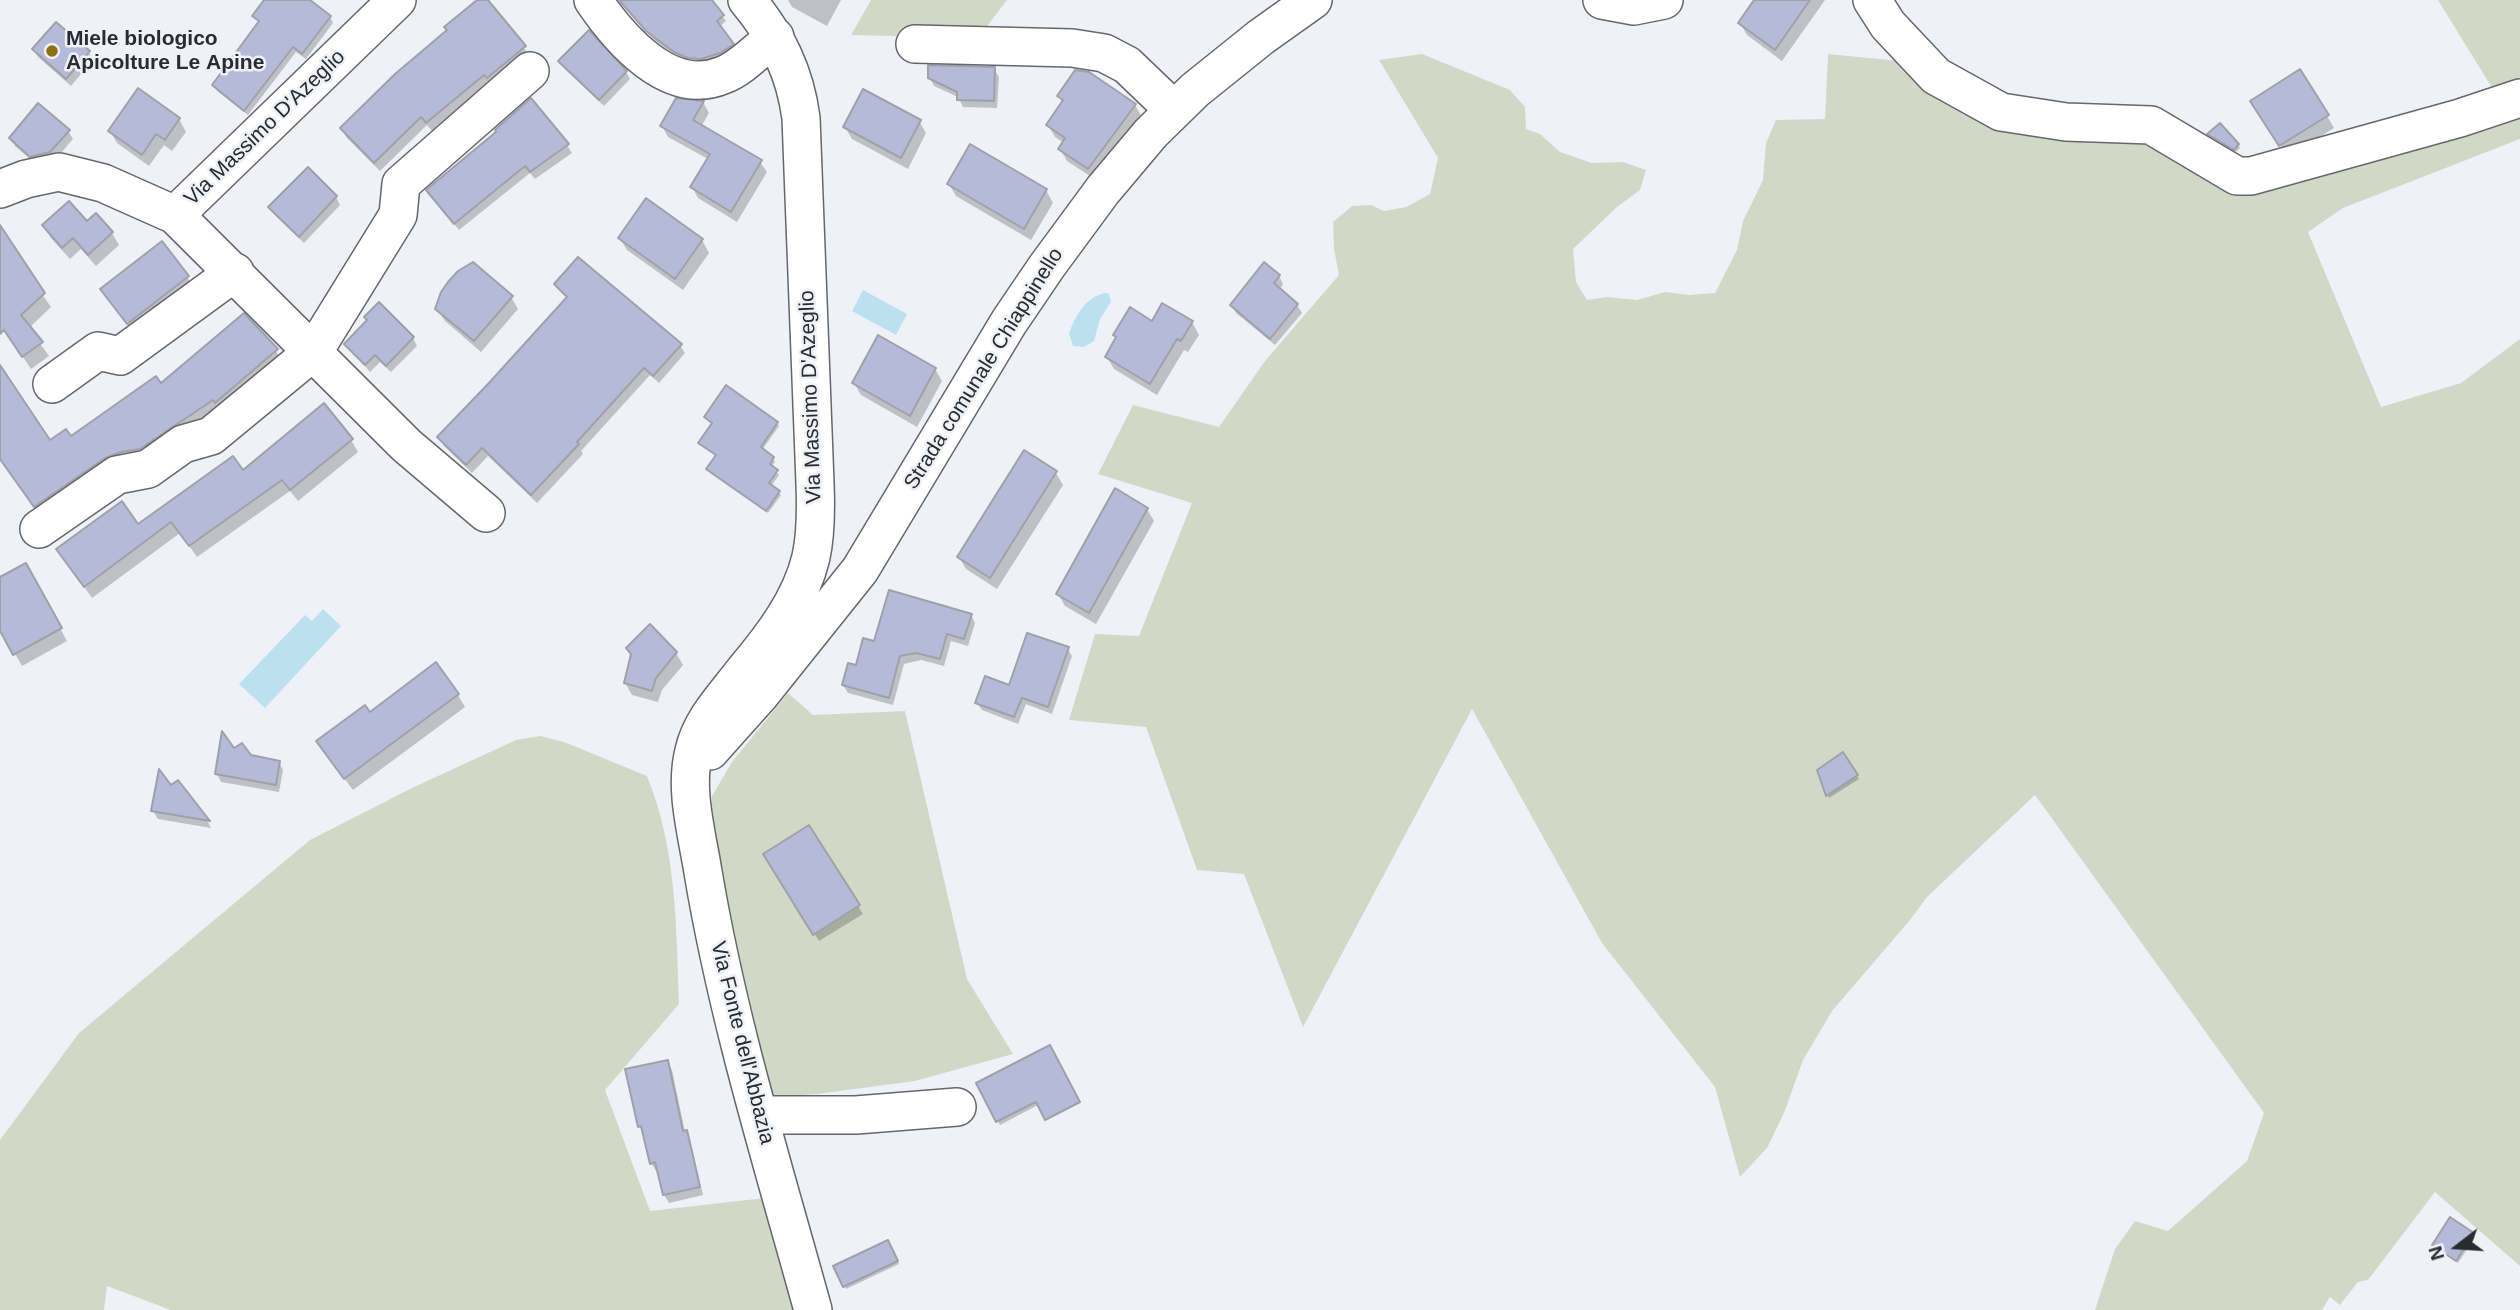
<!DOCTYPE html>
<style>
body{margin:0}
#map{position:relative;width:2520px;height:1310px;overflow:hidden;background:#eff1f8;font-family:Helvetica,sans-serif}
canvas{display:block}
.north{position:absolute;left:2422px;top:1212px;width:70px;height:70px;-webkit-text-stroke:5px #eff1f8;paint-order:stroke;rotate:253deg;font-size:19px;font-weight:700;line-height:28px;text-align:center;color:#2a2b2e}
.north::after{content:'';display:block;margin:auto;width:24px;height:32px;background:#2a2b2e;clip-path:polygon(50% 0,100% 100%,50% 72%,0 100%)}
</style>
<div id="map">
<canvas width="2520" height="1310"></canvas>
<div class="north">N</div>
</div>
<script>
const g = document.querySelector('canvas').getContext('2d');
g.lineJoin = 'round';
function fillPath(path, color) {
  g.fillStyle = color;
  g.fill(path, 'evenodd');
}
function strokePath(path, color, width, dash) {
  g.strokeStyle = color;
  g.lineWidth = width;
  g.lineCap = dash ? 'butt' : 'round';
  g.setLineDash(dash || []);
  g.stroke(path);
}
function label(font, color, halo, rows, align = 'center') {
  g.font = font + ' Helvetica,sans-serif';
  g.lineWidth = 5;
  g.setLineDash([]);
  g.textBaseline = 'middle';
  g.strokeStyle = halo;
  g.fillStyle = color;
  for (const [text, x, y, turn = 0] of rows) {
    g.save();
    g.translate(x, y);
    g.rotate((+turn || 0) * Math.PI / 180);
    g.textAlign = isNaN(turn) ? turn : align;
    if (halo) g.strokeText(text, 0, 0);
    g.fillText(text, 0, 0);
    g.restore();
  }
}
fillPath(new Path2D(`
 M871 0H1007L978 38 851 35Z
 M2438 0H2520V139L2343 208 2308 232 2381 407 2461 383 2520 339V1266L2435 1192 2368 1280 2358 1282 2340 1305 2330 1297 2322 1310H2095L2115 1249 2135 1221 2168 1231 2247 1161 2264 1113 2035 795 1927 897 1910 920 1832 1011 1803 1060 1784 1113 1767 1148 1740 1177 1715 1087 1602 943 1472 709 1303 1027 1244 874 1197 870 1146 727 1069 720 1095 634 1139 636 1192 503 1098 474 1133 405 1219 427 1265 361 1339 275 1334 249 1333 222 1352 206 1371 205 1384 211 1406 207 1430 194 1438 158 1379 60 1422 54 1510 90 1525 107 1526 129 1540 134 1560 152 1592 163 1623 162 1646 170 1640 190 1617 207 1573 249 1576 282 1587 300 1607 297 1637 300 1665 292 1689 295 1715 293 1737 250 1743 221 1763 180 1766 143 1776 120 1825 119 1828 54 1941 65 2002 99 2066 109 2208 168 2497 96Z
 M788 693 813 715 905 711 967 979 1013 1054 915 1081 817 1094 766 1097 708 839 712 796 732 762Z
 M540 736 564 742 647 776C677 850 676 925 679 1004L605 1090 650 1211 765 1198 798 1310H171L107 1286 104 1310H0V1140L79 1033 310 840 412 788 516 740Z`), '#d1d9c6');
fillPath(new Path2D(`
 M863 290 907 314 896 335 852 311Z
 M1106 293 1109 294 1111 302 1100 319 1094 341 1084 347 1073 346 1069 334C1075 316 1086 296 1106 293Z
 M323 609 341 626 265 708 239 684 305 615 312 621Z`), '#bce1ee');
fillPath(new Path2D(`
 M266 0H307L330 17 333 23 306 59 296 52 248 115 217 91 214 85 260 24 254 16Z
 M479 0H486L530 56 490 83 432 131 427 125 380 171 347 138 342 129Z
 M622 0H710L726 21 719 27 736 50 719 60 693 63 665 49 651 37Z
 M788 0H841L827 26 792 7Z
 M1756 0H1825L1782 61 1747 35 1740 23Z
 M34 50 89 53 93 60 71 86 38 57Z
 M560 62 626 72 630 79 604 106 565 69Z
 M994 69 999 77 997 108 963 107 958 97 934 86 930 78Z
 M138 91 179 119 186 132 172 151 164 145 149 166 117 143 110 131Z
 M1059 96 1135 105 1142 117 1096 180 1067 161 1060 149 1064 143 1055 137 1048 125 1063 103Z
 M677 100 703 102 709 113 701 127 760 162 767 172 737 222 698 198 692 187 708 159 668 137 662 126Z
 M2260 113 2327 116 2334 128 2288 157Z
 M919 121 926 133 908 169 852 139 845 127Z
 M68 131 73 139 55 160 36 164 15 146 11 138Z
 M2210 134 2238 145 2240 148 2236 152Z
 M567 145 572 153 535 179 530 173 459 230 433 198Z
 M308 169 336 197 340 205 304 243 275 215 271 208Z
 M949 184 1046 190 1053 203 1031 240 956 196Z
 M96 215 112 233 119 245 96 266 81 249 70 259 51 238 44 226 87 224Z
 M0 234 51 307 29 328 49 356 31 369 4 329 0 331Z
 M620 238 702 240 709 253 683 290 627 250Z
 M1279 276 1283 284 1279 290 1297 305 1302 313 1275 345 1236 313 1232 305Z
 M187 277 194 289 135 335 110 301Z
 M556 285 680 345 685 353 659 383 650 375 581 451 583 454 537 503 488 456 472 473 444 446 439 438 567 299Z
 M511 297 518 309 481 352 445 321 437 309Z
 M1192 322 1199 335 1188 352 1184 350 1157 395 1114 369 1107 357 1153 323Z
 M413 338 417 346 391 372 380 362 370 372 346 344Z
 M276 351 283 362 223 413 42 517 17 482 0 446V368L50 442 71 439 161 386Z
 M935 369 942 381 917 427 861 395 854 383Z
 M706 417 777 423 779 426 762 450 773 458 775 462 771 467 779 475 771 486 781 495 768 513 710 473 708 469 717 456 700 443 713 424Z
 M351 440 358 452 298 501 290 491 197 557 180 533 92 598 58 550 138 526 243 472Z
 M1056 473 1063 485 997 589 966 569 959 557Z
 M1147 509 1154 521 1096 624 1065 606 1058 594Z
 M25 565 67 641 22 666 0 627V579Z
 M971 615 975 623 968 646 951 641 944 666 921 660 904 664 893 705 848 693 843 685 876 643Z
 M1068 649 1072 656 1052 714 1026 704 1018 724 982 710 977 703 1010 688Z
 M676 653 683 665 662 690 658 702 632 695 625 683Z
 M458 695 465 707 353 790 325 753 370 714Z
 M234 751 279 762 283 770 279 792 221 782 217 774Z
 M1843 755 1859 779 1829 798 1819 771Z
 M178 782 208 822 211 828 158 819 153 811 170 788Z
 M809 827 863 914 819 941 765 855Z
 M1050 1047 1040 1104 1000 1125 979 1084Z
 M667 1062 672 1070 685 1132 690 1139 703 1195 669 1203 664 1195 659 1170 656 1171 651 1163 644 1134 639 1126Z
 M2473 1234 2475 1237 2458 1263 2434 1245Z
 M888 1242 899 1264 846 1289 836 1267Z`), '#0003');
const building = new Path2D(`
 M264 0H310L331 16 302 54 293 47 244 111 212 85 259 21 252 16Z
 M477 0H488L526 46 487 78 484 75 426 123 421 117 374 163 340 128 395 74 447 30 444 27Z
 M619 0H712L724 15 717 21 734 44 720 53 701 59 688 58 674 52 646 31Z
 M1754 0H1810L1775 50 1738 23Z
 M56 22 90 51 66 79 32 49Z
 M589 30 627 71 599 100 558 61Z
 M928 65 995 67 994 101 957 100V92L928 78Z
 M2300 69 2329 115 2279 146 2250 101Z
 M1075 70 1089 72 1136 104 1088 169 1058 149 1065 138 1046 125 1063 100 1057 96Z
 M138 88 180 118 165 140 156 134 142 155 108 131Z
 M863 89 921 120 901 158 843 127Z
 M531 98 569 144 530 172 525 166 454 224 426 190 496 132 495 130Z
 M676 98 704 101 693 120 762 160 731 212 690 187 710 154 660 126Z
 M38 103 70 130 50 152 30 157 9 138Z
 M2220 123 2239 144 2234 150 2207 134Z
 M970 144 1047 189 1024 229 947 184Z
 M308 167 337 196 299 237 268 207Z
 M646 198 703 239 675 279 618 238Z
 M69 201 87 221 96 213 113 232 88 255 73 238 62 248 42 225Z
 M0 225 45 293 21 315 43 342 22 357 4 330 0 334Z
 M162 241 189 276 127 324 100 289Z
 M578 257 682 344 653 376 644 368 577 442 579 444 531 495 482 448 466 465 437 437 488 384 567 297 554 284Z
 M473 262 513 296 474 341 435 309 441 292 448 282 458 271Z
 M1264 262 1280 275 1274 283 1298 304 1270 339 1230 305Z
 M379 302 414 337 386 366 375 355 365 365 344 344 367 320 364 317Z
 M1162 303 1193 321 1181 341 1177 339 1150 384 1105 357 1116 337 1113 335 1130 307 1152 321Z
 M244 313 278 349 215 403 213 400 140 449 121 452 105 458 34 507 0 459V365L50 440 66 429 71 436 156 376 161 383Z
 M878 335 936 368 910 416 852 383Z
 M726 385 778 422 761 447 774 457 770 464 778 470 769 483 780 491 766 511 706 469 716 455 698 443 712 423 704 417Z
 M324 403 353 439 290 490 282 480 189 546 171 522 84 587 56 549 122 501 138 524 233 456 243 470Z
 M1024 450 1057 471 990 578 957 557Z
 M1115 488 1148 508 1089 613 1056 594Z
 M26 563 62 628 13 655 0 631V577Z
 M889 590 972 614 964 639 947 634 940 659 916 653 900 656 889 698 842 685 848 663 856 665 863 638 874 641Z
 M650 624 677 652 656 678 652 691 624 683 631 654 626 648Z
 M1027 633 1069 647 1048 707 1022 698 1014 717 975 703 985 676 1009 685Z
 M436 662 459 694 344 779 316 741 365 705 370 712Z
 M222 731 234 748 242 743 251 755 280 761 276 785 215 774Z
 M1843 752 1858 775 1826 796 1817 770Z
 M159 769 171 785 178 780 210 821 151 811Z
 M809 825 860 905 813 935 763 854Z
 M1050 1045 1080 1102 1045 1120 1036 1102 996 1122 976 1083Z
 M668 1060 683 1131 687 1130 700 1187 663 1195 655 1162 650 1164 641 1126 638 1127 625 1069Z
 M2450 1217 2474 1233 2456 1261 2432 1245Z
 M888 1240 898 1261 843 1287 833 1266Z`);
fillPath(building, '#b5bad8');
strokePath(building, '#a0a1a8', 2);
const minor = new Path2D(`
 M593 0C619 38 669 98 723 75 742 68 758 49 775 37
 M747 0C777 36 795 72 801 118L815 483C816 508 816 534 811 557 801 600 772 638 744 671 725 696 701 720 694 751 684 789 697 834 703 872 728 1021 773 1165 813 1310
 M1602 0 1634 6 1664 0
 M1872 0 1888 25 1936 76 2001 112 2066 122 2151 125 2237 176H2251L2460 118 2520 98
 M915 44 1072 48 1104 53 1127 65 1174 110
 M0 189 26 179 59 172 103 183 175 215 397 0
 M175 215 406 445 486 513
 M52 384 98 351 120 356 235 272
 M39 529 117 475 148 469 183 444 211 436 314 351 398 215 401 184 530 71
 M710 751 760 695 860 570 1009 322 1047 266 1103 190 1151 133 1195 90 1261 37 1313 0
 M759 1115H856L957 1107`);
strokePath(minor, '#66676d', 40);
strokePath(minor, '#fff', 37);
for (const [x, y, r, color] of [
 [52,51,7,"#8e7014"]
]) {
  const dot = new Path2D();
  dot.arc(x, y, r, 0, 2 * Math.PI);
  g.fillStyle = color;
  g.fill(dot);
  strokePath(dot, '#eff1f8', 2.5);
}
label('bold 21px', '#2a2b2e', '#eff1f8', [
 ["Miele biologico",66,39],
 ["Apicolture Le Apine",66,63]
], 'left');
label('21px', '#2a2b2e', '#eff1f8', [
 ["Via Massimo D'Azeglio",265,128,-44],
 ["Strada comunale Chiappinello",984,369,-58],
 ["Via Massimo D'Azeglio",811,397,-92],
 ["Via Fonte dell'Abbazia",742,1043,76]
]);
</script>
